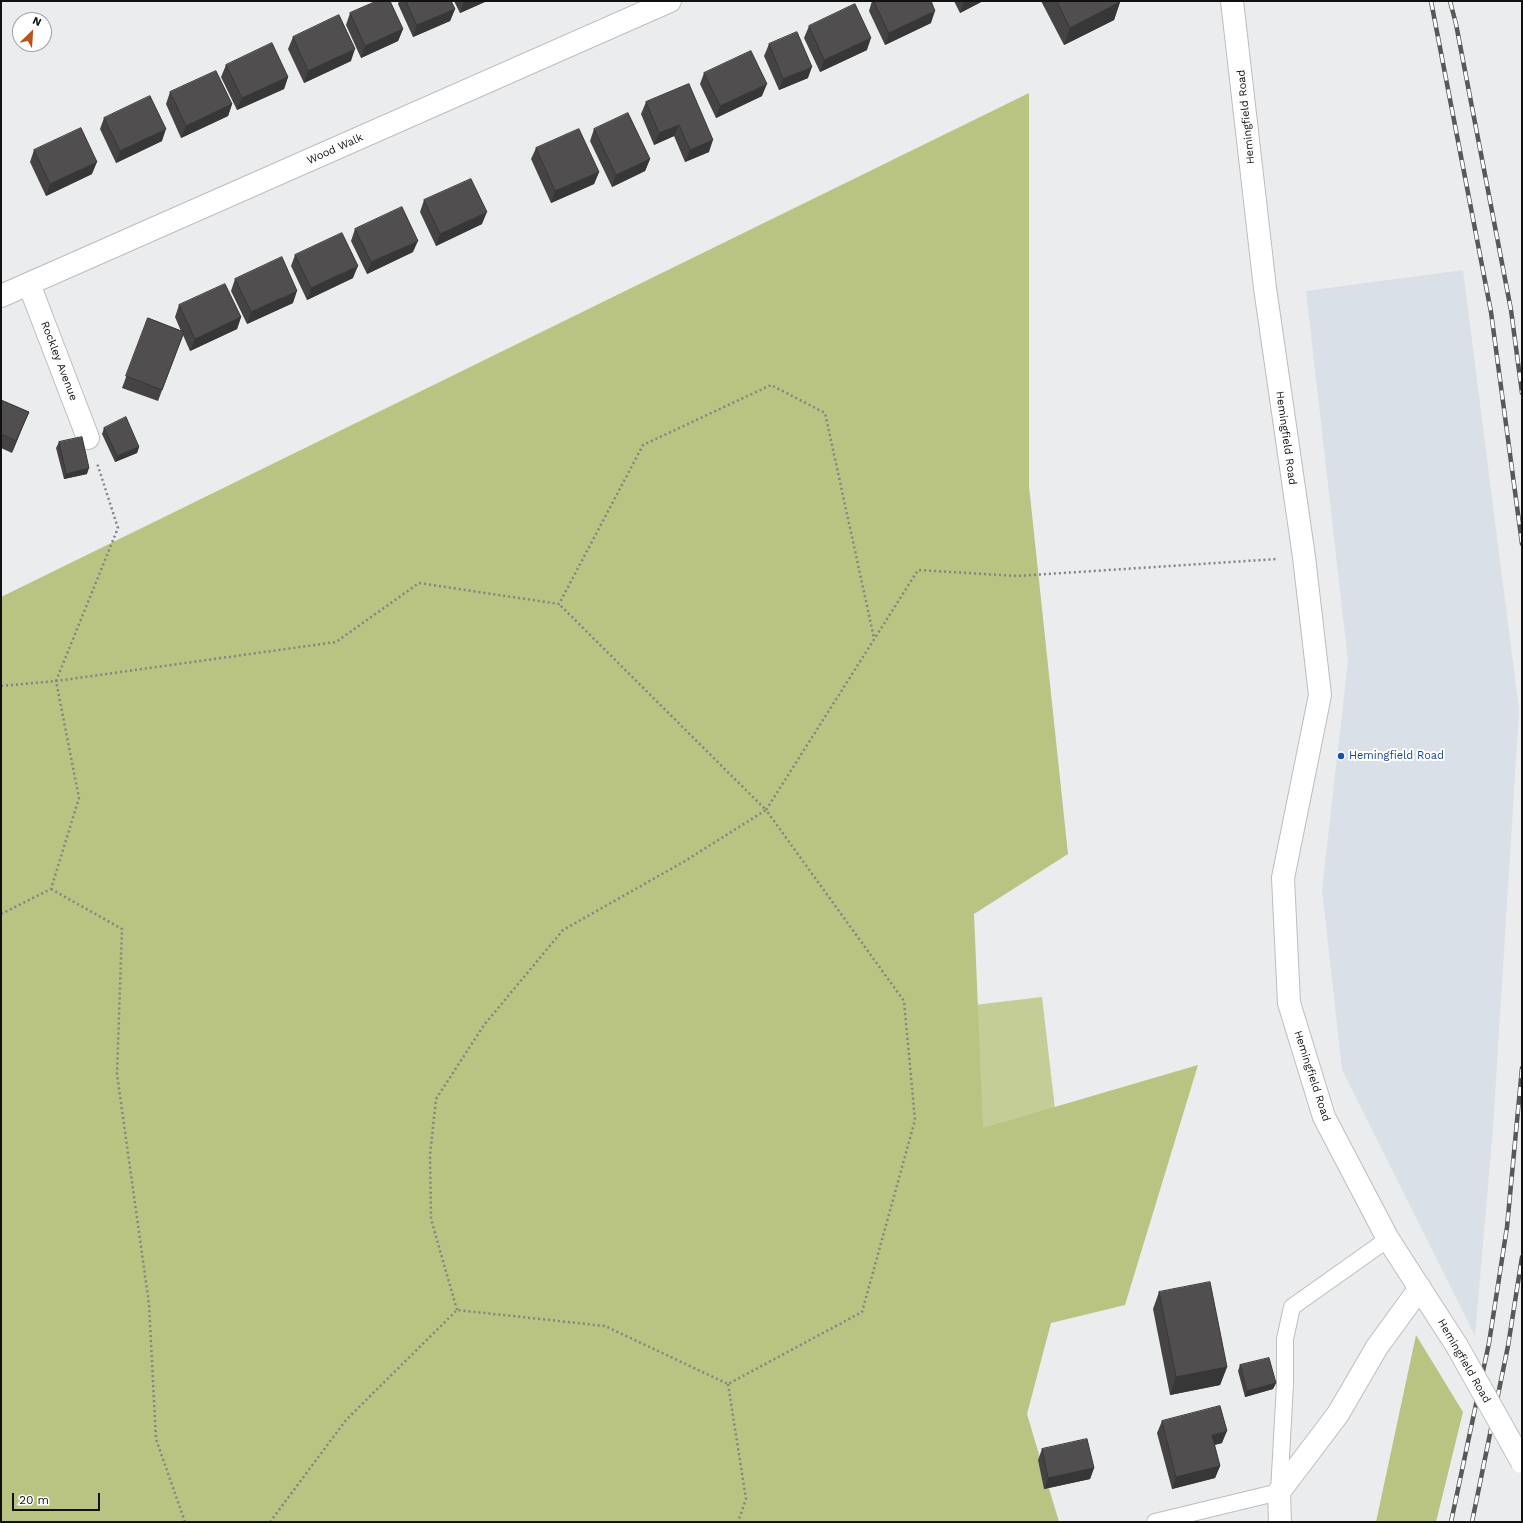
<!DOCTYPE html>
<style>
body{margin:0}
#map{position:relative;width:1523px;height:1523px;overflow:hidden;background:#eaeced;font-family:"Work Sans",sans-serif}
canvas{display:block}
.frame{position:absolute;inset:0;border:2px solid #101111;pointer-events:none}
.north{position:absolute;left:12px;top:12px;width:40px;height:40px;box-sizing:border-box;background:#fff;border:1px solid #9fa0a0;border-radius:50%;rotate:25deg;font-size:11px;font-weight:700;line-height:16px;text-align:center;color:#101111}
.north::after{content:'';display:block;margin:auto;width:14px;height:18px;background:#b7541e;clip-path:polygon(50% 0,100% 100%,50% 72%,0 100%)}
.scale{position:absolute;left:12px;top:1493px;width:88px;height:18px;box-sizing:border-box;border:2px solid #101111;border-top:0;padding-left:5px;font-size:12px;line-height:14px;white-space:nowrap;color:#101111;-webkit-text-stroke:3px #fff;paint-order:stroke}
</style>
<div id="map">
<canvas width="1523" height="1523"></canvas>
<div class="frame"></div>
<div class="north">N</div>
<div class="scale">20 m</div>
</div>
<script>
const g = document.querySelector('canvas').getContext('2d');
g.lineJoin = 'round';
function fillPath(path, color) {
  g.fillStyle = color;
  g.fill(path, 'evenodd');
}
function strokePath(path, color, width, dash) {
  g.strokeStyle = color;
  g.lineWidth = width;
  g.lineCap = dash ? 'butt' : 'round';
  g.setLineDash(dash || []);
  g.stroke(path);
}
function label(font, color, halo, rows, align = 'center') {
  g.font = font + ' "Work Sans",sans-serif';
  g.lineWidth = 4;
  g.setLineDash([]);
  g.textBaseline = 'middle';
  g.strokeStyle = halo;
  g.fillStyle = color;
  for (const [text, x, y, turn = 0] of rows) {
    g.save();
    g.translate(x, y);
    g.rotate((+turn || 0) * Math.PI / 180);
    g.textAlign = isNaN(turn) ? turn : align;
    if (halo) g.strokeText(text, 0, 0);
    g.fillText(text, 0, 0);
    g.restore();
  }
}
fillPath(new Path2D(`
 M1463 270 1519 710 1493 1128 1475 1336 1342 1070 1322 890 1348 661 1306 291Z`), '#dae0e8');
fillPath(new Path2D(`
 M1042 997 1057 1126 981 1135 966 1006Z`), '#c3cd95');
fillPath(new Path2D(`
 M1029 93V486L1068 854 974 914 983 1128 1198 1065 1125 1305 1051 1323 1027 1414 1059 1522H1V597Z
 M1416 1335 1463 1412 1436 1522H1376Z`), '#b9c482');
const service = new Path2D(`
 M1155 1522 1279 1492 1285 1384V1339L1292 1307 1388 1239`);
const minor = new Path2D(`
 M29 284 88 438
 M1280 1522 1279 1492 1338 1414 1377 1347 1420 1288`);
const tertiary = new Path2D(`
 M1232 1 1265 288 1304 557 1320 695 1283 878 1289 1003 1324 1117 1388 1239 1457 1346`);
const secondary = new Path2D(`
 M1 296 670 1`);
strokePath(service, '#bcbdbf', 18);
strokePath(minor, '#bcbdbf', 24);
strokePath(tertiary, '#bcbdbf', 24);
strokePath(secondary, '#bcbdbf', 24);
strokePath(new Path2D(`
 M1 686 56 681 118 528 97 463
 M51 889 122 929 117 1074 149 1304 156 1439 185 1522
 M1 914 51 889 79 798 56 681 336 642 419 583 559 604 643 445 771 385 825 413 874 638
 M457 1310 431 1219 430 1155 436 1099 484 1025 563 930 685 861 766 810 559 604
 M728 1384 746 1499 738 1522
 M270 1522 346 1420 457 1310 605 1326 728 1384 862 1312 915 1120 904 1001 766 810 918 570 1017 576 1277 559`), '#828384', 2.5, [2, 3]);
strokePath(service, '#fff', 16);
strokePath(minor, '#fff', 22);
strokePath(tertiary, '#fff', 22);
strokePath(secondary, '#fff', 22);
const rail = new Path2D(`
 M1431 1 1491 312 1522 544
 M1450 1 1456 24 1511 310 1522 393
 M1451 1522 1489 1343 1507 1227 1522 1068
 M1472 1522 1508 1346 1522 1257`);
strokePath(rail, '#575858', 4.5);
strokePath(rail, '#fff', 3, [9]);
const tertiaryBridge = new Path2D(`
 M1457 1346 1522 1462`);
strokePath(tertiaryBridge, '#bcbdbf', 24, []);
strokePath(tertiaryBridge, '#fff', 22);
fillPath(new Path2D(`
 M399 1H451L455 9 450 21 413 37 398 4Z
 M454 1H487L460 13Z
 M872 1H931V23L885 45 869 11Z
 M954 1H983L960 13Z
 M1041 1H1120V2L1114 20 1064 45Z
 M350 13 403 29 398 41 361 58 346 25Z
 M809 26 867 50 820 72 804 38Z
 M293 37 351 61 304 83 288 49Z
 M769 44 808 78 779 90 764 56Z
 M226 65 288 77 284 89 237 110 221 77Z
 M704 73 762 96 716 118 700 84Z
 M689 84 709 152 685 162 674 136 654 145 641 114 646 102Z
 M170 92 232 104 228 116 181 138 166 104Z
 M104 118 162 141 116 163 100 129Z
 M594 129 650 159 645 171 612 187 590 141Z
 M536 148 599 172 594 184 551 203 531 159Z
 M34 150 92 174 46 196 30 162Z
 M424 200 482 224 436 246 420 212Z
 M355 229 413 252 367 274 351 241Z
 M295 255 353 278 307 300 291 266Z
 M235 279 293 303 247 324 231 291Z
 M179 305 241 317 237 329 190 351 183 335 158 401 122 388 148 318 181 331 175 317Z
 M1 400 29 412 12 453 1 448Z
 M104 428 139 447 137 453 115 462 102 434Z
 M59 442 87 474 64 479 56 448Z
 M1159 1292 1227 1367 1220 1385 1170 1395 1153 1309Z
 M1240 1365 1276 1383 1273 1389 1245 1397 1238 1371Z
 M1162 1421 1222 1443 1214 1445 1220 1466 1215 1478 1172 1489 1157 1433Z
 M1042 1449 1094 1468 1090 1479 1044 1489 1038 1460Z`), '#454343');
fillPath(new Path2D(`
 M464 1H487L460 13Z
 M964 1H983L960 13Z
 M1120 2 1114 20 1064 45 1070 28Z
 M455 9 450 21 413 37 417 25Z
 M935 11 931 23 885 45 889 33Z
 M403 29 398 41 361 58 365 46Z
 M871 38 867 50 820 72 824 60Z
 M355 49 351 61 304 83 308 71Z
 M812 67 808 78 779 90 783 79Z
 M288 77 284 89 237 110 242 98Z
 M767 84 762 96 716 118 720 106Z
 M232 104 228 116 181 138 186 126Z
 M679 125 674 136 654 145 659 133Z
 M166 129 162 141 116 163 120 151Z
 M713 140 709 152 685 162 690 150Z
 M650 159 645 171 612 187 616 175Z
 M97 162 92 174 46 196 50 184Z
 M599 172 594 184 551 203 555 191Z
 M487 212 482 224 436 246 440 234Z
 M418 241 413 252 367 274 371 262Z
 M358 266 353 278 307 300 311 288Z
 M297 291 293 303 247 324 251 312Z
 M241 317 237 329 190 351 195 339Z
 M29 412 24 423 12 453 16 441Z
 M139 447 137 453 115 462 117 456Z
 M89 468 87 474 64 479 66 474Z
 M1227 1367 1220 1385 1170 1395 1176 1377Z
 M1276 1383 1273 1389 1245 1397 1247 1391Z
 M1227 1431 1222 1443 1207 1447 1212 1435Z
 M1220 1466 1215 1478 1172 1489 1176 1477Z
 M1094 1468 1090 1479 1044 1489 1048 1478Z`), '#383737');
const building = new Path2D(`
 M377 1H390L403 29 365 46 350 13Z
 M406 1H451L455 9 417 25Z
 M874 1H931L935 11 889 33Z
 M1057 1H1120V2L1070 28Z
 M855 4 871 38 824 60 809 26Z
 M339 15 355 49 308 71 293 37Z
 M797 32 812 67 783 79 769 44Z
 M272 43 288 77 242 98 226 65Z
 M751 51 767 84 720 106 704 73Z
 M216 71 232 104 186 126 170 92Z
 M689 84 713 140 690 150 679 125 659 133 646 102Z
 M150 96 166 129 120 151 104 118Z
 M628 113 650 159 616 175 594 129Z
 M81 128 97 162 50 184 34 150Z
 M579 129 599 172 555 191 536 148Z
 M471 179 487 212 440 234 424 200Z
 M402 207 418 241 371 262 355 229Z
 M342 233 358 266 311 288 295 255Z
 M282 257 297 291 251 312 235 279Z
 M225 284 241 317 195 339 179 305Z
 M148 318 184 332 162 390 126 376Z
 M1 400 29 412 16 441 1 434Z
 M126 417 139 447 117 456 104 428Z
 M82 437 89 468 66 474 59 442Z
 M1210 1282 1227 1367 1176 1377 1159 1292Z
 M1269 1358 1276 1383 1247 1391 1240 1365Z
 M1220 1406 1227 1431 1212 1435 1220 1466 1176 1477 1162 1421Z
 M1087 1439 1094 1468 1048 1478 1042 1449Z`);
fillPath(building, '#504e4e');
strokePath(building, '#383737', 1);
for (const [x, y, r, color] of [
 [1341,756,4,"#1a4fb4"]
]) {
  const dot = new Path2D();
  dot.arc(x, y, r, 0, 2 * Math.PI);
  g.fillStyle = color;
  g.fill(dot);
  strokePath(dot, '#fff', 1.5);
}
label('11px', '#101111', '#fff', [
 ["Hemingfield Road",1246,117,-96],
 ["Wood Walk",335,149,-24],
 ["Rockley Avenue",59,361,69],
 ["Hemingfield Road",1286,438,82],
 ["Hemingfield Road",1312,1076,72],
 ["Hemingfield Road",1464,1361,60]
]);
label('11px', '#164399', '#fff', [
 ["Hemingfield Road",1349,756]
], 'left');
</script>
